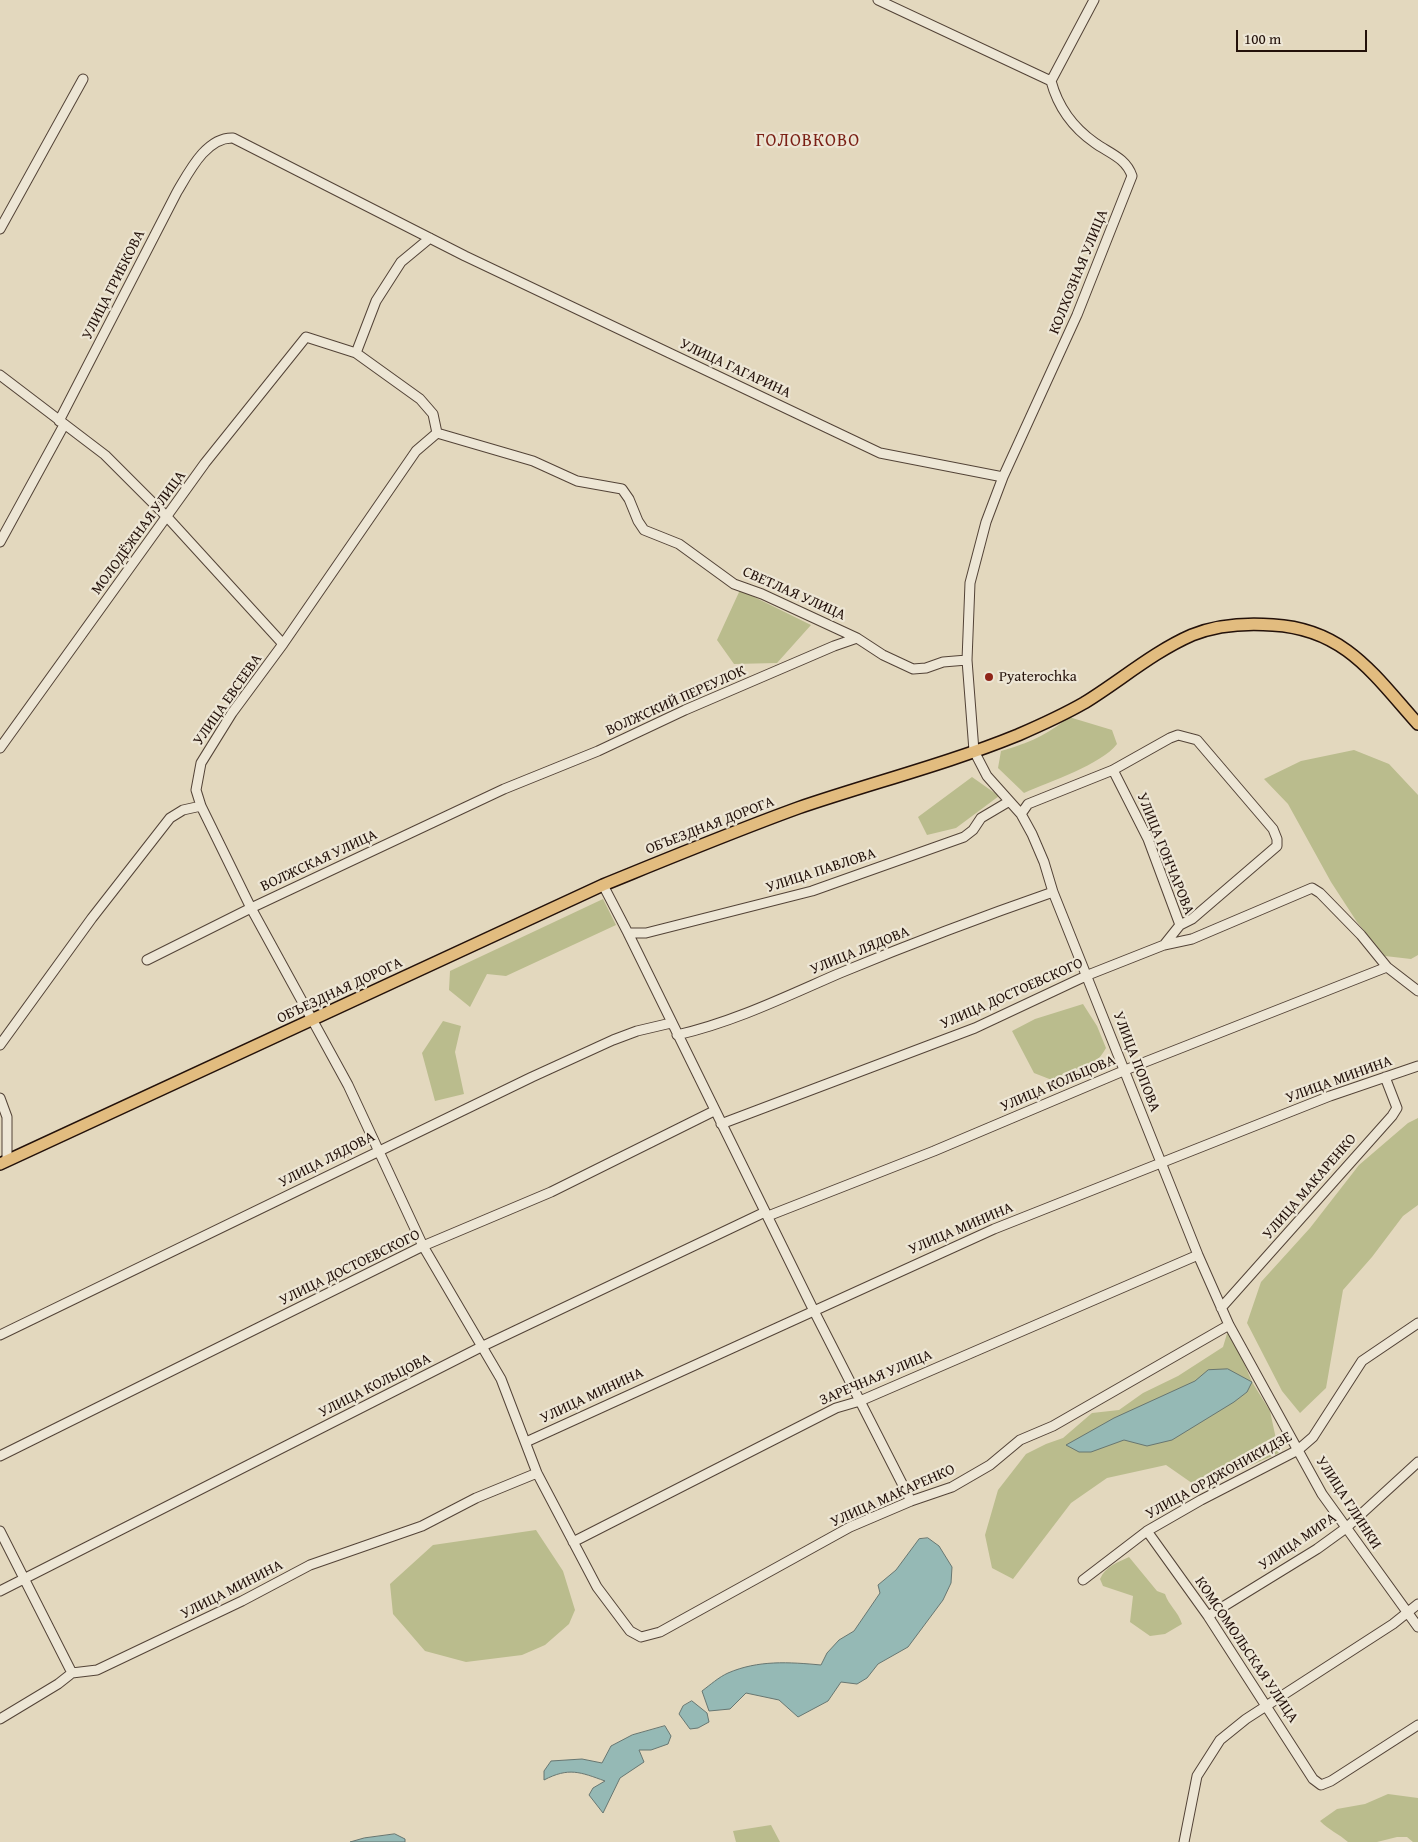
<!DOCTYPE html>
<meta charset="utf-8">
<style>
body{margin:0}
#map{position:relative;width:1418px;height:1842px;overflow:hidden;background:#e3d8be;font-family:"Gentium Book Plus",serif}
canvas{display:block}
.scale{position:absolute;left:1236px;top:30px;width:131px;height:22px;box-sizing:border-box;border:2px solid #23110a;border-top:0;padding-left:6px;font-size:15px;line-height:18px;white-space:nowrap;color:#23110a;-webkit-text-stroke:4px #ede6d5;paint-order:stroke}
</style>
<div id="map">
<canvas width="1418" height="1842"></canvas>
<div class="scale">100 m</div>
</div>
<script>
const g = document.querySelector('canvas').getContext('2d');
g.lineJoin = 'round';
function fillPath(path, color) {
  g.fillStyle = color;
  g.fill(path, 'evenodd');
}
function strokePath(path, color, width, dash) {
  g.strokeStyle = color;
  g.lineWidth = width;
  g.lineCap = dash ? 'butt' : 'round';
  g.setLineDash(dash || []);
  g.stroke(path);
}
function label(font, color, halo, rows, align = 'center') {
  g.font = font + ' "Gentium Book Plus",serif';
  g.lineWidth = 4.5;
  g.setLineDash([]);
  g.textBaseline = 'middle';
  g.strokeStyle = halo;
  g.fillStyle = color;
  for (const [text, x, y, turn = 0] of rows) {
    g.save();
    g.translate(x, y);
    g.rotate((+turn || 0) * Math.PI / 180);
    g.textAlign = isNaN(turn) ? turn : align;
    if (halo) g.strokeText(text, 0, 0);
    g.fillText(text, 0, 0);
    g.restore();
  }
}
fillPath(new Path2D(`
 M740 590 811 625 777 663 734 664 717 640Z
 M1069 717 1112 730 1117 744C1102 764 1049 782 1024 793L998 768 1001 751C1029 743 1047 735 1069 717Z
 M1354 750 1389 764 1418 795V955L1411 959 1385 956 1357 922 1331 882 1288 804 1264 779 1301 761Z
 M972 777 999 796 956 828 927 835 918 817Z
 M603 899 616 925 506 976 487 974 470 1007 449 990 450 971Z
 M1083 1004 1097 1026 1106 1048C1093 1070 1080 1073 1057 1082L1034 1073 1012 1031 1035 1019Z
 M443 1021 461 1026 455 1052 464 1094 435 1101 422 1053Z
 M1418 1118V1205L1403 1216 1372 1257 1343 1290 1326 1388 1300 1413 1282 1391 1247 1323 1261 1282 1310 1228 1359 1165 1408 1123Z
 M1229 1327 1252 1382 1270 1411 1279 1453 1199 1488 1166 1465 1107 1478 1071 1503 1013 1579 992 1568 985 1535 998 1490 1026 1454 1046 1444 1063 1438 1092 1413 1119 1410 1143 1393 1178 1376 1223 1347Z
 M536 1530 563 1571 575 1610 569 1624 545 1645 522 1655 466 1662 425 1651 393 1614 390 1584 433 1545Z
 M1129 1557 1157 1591 1165 1594C1169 1606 1178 1611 1182 1624L1165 1634 1150 1636 1130 1622 1133 1596 1103 1586 1100 1579C1106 1566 1116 1563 1129 1557Z
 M1388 1794 1418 1798V1842H1413L1407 1837H1397L1377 1842H1348C1339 1834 1329 1830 1320 1821L1337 1809 1365 1804Z
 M771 1825 780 1842H736L733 1831Z`), '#babc8d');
const water = new Path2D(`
 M1228 1369 1252 1382 1247 1392 1234 1402 1172 1440 1147 1446 1124 1440 1091 1452H1079L1066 1445 1114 1418 1195 1381 1208 1370Z
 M928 1538 939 1546 952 1567 951 1583 943 1600 908 1647 878 1664 867 1678 857 1684 841 1682 828 1701 798 1717 779 1700 746 1693 730 1709 709 1711 702 1691C710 1685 719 1677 728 1673 758 1660 789 1662 821 1665L827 1653 839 1640 854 1631 880 1593 878 1585 896 1570 919 1539Z
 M692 1701 707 1713 709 1722 698 1728 690 1729 679 1714 683 1706Z
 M665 1726 671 1736 668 1744 651 1750H639L644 1762 620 1778 603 1813 589 1795 593 1788 605 1781C580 1772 569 1767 544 1780V1771L551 1761 582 1759 602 1763 611 1746 632 1735Z
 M395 1834 405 1839V1842H350L364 1838Z`);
fillPath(water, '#95b9b5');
strokePath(water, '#677671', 1);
const minor = new Path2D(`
 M878 0 1051 81
 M1094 0 1051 81C1058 107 1072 127 1095 143 1109 153 1126 158 1132 176L1077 315 1003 477 986 522 970 583 967 660 974 751 987 776 1021 814 1032 834 1044 862 1053 892 1198 1255 1229 1325 1322 1494 1418 1627
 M0 229 83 79
 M356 353 376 301 401 262 430 238
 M0 375 105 455 168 518 283 644
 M59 421 177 192C189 172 206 137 233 138L465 256 880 453 1003 477
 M437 433 533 461 577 481 622 489 629 499 638 521 644 530 679 544 734 584 762 594 857 638 883 655 913 669 926 668 943 662 967 660
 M0 542 64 425
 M0 748 205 463 306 337 356 353 420 399 433 414 437 433
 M1113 770 1148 839 1180 925 1164 945
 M201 806 251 908 348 1085 423 1246 501 1379 537 1473 597 1587 630 1631 641 1637 660 1632 850 1527 911 1501 952 1487 990 1465 1020 1440 1053 1426 1229 1325
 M1021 814 1028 804 1113 770 1170 738 1178 735 1197 740 1273 829 1277 839V846L1192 919 1180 925
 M603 885 628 933 813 1309 911 1501
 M628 933H646L812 891 964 837 973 830 981 818 1008 802
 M147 960 251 908 504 789 598 751 685 710 834 646 857 638
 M677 1035C734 1022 787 996 840 973 910 944 981 917 1053 892
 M0 1045 92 918 170 818 183 810 201 806 196 790 201 763 232 713 283 644 416 451 437 433
 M0 1098 7 1117V1161
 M721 1124 975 1028 1088 975 1164 945 1192 939 1312 888 1320 893 1361 935 1387 967 1418 991
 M768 1216 934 1151 1135 1066 1387 967
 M1221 1308 1392 1116 1397 1108 1385 1077
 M0 1335 532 1077 613 1040 637 1031 671 1023
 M526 1442 994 1229 1330 1096 1418 1066
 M0 1456 423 1246 551 1192 714 1111
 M0 1531 72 1673
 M1147 1531 1208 1616 1313 1779 1321 1785 1331 1781 1418 1725
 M573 1542 836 1408 860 1401 1198 1255
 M1083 1580 1147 1531 1201 1500 1298 1450 1313 1437 1362 1361 1418 1323
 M0 1591 481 1347 765 1212
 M1208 1616 1317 1549 1346 1528 1418 1462
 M0 1719 58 1684 72 1673 97 1670 242 1601 310 1565 422 1526 476 1498 537 1473
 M1184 1842 1197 1776 1220 1740 1246 1719 1393 1624 1418 1604`);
const major = new Path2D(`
 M0 1164 603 885C667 859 732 832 798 808 871 783 947 764 1018 735 1041 725 1063 715 1084 703 1120 681 1153 652 1192 635 1217 625 1247 623 1273 625 1345 629 1374 675 1418 724`);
strokePath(minor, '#534337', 11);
strokePath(major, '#23110a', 14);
strokePath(minor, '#ede6d5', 9);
strokePath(major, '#e2bc7f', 11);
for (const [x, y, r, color] of [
 [989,677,5,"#8f2418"]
]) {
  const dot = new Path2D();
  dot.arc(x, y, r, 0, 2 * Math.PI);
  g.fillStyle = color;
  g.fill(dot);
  strokePath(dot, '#ede6d5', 2);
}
label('15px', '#23110a', '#ede6d5', [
 ["КОЛХОЗНАЯ УЛИЦА",1079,272,-68],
 ["УЛИЦА ГРИБКОВА",114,285,-63],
 ["УЛИЦА ГАГАРИНА",735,369,25],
 ["МОЛОДЁЖНАЯ УЛИЦА",139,533,-54],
 ["СВЕТЛАЯ УЛИЦА",794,594,24],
 ["УЛИЦА ЕВСЕЕВА",228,700,-55],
 ["ВОЛЖСКИЙ ПЕРЕУЛОК",676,701,-24],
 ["ОБЪЕЗДНАЯ ДОРОГА",710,826,-21],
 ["УЛИЦА ГОНЧАРОВА",1165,854,68],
 ["ВОЛЖСКАЯ УЛИЦА",319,861,-25],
 ["УЛИЦА ПАВЛОВА",821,871,-18],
 ["УЛИЦА ЛЯДОВА",860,951,-22],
 ["ОБЪЕЗДНАЯ ДОРОГА",340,991,-25],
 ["УЛИЦА ДОСТОЕВСКОГО",1012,994,-24],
 ["УЛИЦА ПОПОВА",1136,1062,69],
 ["УЛИЦА МИНИНА",1339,1080,-20],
 ["УЛИЦА КОЛЬЦОВА",1058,1084,-23],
 ["УЛИЦА ЛЯДОВА",327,1160,-27],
 ["УЛИЦА МАКАРЕНКО",1310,1187,-49],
 ["УЛИЦА МИНИНА",961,1229,-23],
 ["УЛИЦА ДОСТОЕВСКОГО",350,1268,-26],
 ["ЗАРЕЧНАЯ УЛИЦА",876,1378,-23],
 ["УЛИЦА КОЛЬЦОВА",375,1386,-27],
 ["УЛИЦА МИНИНА",592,1396,-25],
 ["УЛИЦА ОРДЖОНИКИДЗЕ",1219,1476,-29],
 ["УЛИЦА МАКАРЕНКО",893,1496,-24],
 ["УЛИЦА ГЛИНКИ",1348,1503,57],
 ["УЛИЦА МИРА",1298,1542,-34],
 ["УЛИЦА МИНИНА",232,1590,-27],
 ["КОМСОМОЛЬСКАЯ УЛИЦА",1246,1650,56]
]);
label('15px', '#23110a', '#ede6d5', [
 ["Pyaterochka",999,677]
], 'left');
g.letterSpacing = '1px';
label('18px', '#7a1f14', '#ede6d5', [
 ["ГОЛОВКОВО",808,141]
]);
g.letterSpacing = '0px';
</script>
